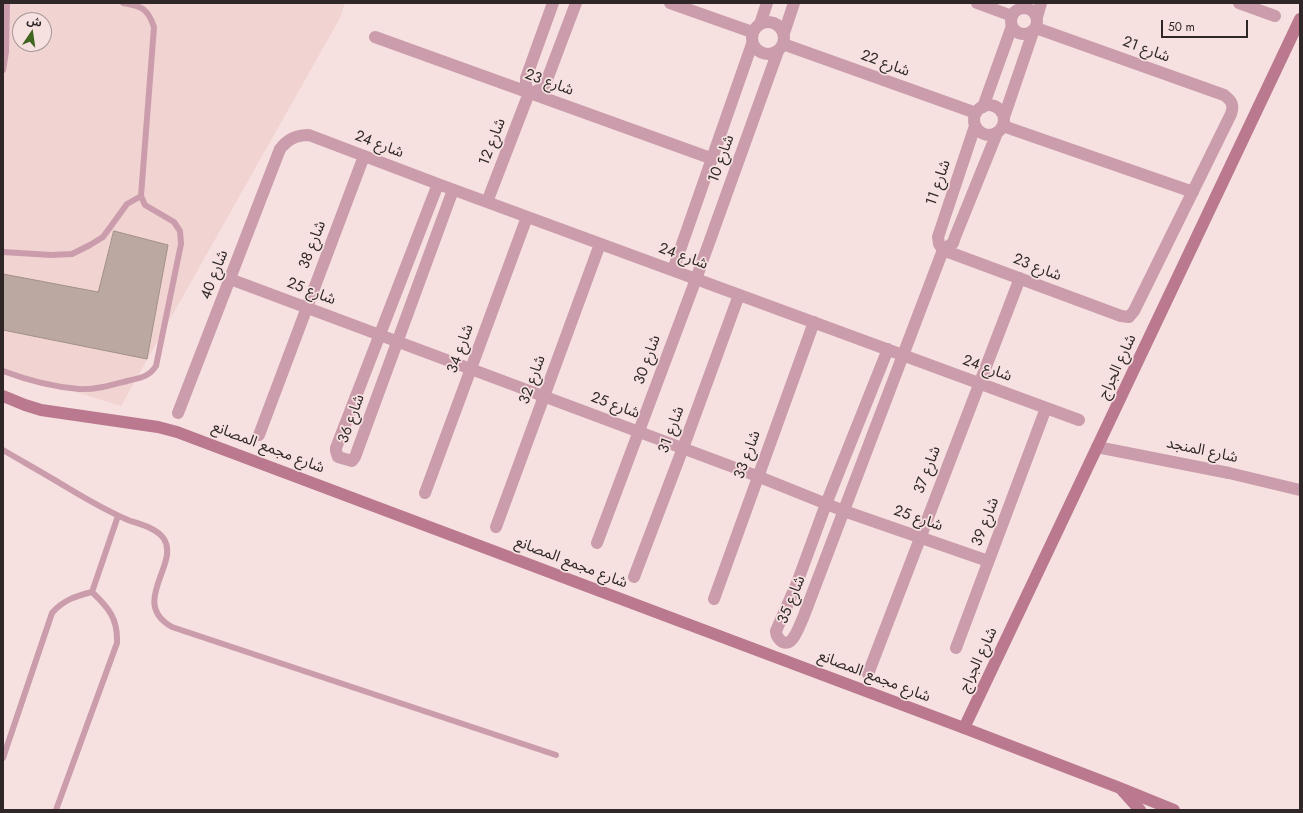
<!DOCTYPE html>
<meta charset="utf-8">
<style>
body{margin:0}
#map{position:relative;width:1303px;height:813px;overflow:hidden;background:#f6e0e0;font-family:Jost,"Noto Sans Arabic",sans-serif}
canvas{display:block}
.frame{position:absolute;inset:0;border:4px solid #2f2727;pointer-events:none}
.north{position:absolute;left:12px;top:12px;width:40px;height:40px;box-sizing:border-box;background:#f6e0e0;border:1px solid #a69696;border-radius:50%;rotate:13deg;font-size:11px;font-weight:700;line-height:16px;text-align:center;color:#2f2727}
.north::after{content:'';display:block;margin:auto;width:14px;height:18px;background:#3f651e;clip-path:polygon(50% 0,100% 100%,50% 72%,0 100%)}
.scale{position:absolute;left:1161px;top:20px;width:87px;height:18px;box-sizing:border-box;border:2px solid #2f2727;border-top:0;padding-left:5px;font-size:12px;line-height:14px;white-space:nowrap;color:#2f2727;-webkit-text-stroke:3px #f6e0e0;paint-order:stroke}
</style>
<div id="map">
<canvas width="1303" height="813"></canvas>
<div class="frame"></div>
<div class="north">ش</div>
<div class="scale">50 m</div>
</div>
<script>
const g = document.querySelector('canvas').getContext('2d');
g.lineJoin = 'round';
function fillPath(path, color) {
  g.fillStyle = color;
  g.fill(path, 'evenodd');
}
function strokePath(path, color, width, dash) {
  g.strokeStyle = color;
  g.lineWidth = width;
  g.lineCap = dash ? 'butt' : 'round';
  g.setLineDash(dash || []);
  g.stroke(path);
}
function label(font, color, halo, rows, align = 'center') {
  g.font = font + ' Jost,"Noto Sans Arabic",sans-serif';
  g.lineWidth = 3.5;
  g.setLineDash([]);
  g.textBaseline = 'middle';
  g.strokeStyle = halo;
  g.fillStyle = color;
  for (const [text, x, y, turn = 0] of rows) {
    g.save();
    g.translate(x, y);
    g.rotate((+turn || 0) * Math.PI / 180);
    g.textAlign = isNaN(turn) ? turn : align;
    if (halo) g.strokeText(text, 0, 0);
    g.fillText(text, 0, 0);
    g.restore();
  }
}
fillPath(new Path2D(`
 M3 3H345L340 18 121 406 3 369ZM20 20H44V44H20Z`), '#f1d3d2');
const building = new Path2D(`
 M114 231 168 245 147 359 3 330V274L98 292Z`);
fillPath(building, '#baa8a1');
strokePath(building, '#a29089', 1);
strokePath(new Path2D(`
 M3 70 6 52 7 3
 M3 252 51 255 72 254 90 245 103 237 127 204 141 196
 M3 371C27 380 53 387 79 389 95 390 112 385 127 381 140 378 149 377 156 366L181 244 180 231 174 222 145 205 141 196 154 27C148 9 142 6 123 3
 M3 450C25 463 47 475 68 488 88 500 107 511 128 520 139 524 157 528 164 539 180 564 129 603 172 627L556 755
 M3 758 52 613C63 600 76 596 92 592L118 516
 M56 810 117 643C118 619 109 608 92 592`), '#cb9dac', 6);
strokePath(new Path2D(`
 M670 3 752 32
 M977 3 1012 16
 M1239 3 1275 16
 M1011 21a13 13 0 1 1 26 0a13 13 0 1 1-26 0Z
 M1037 17 1041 3
 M752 38a16 16 0 1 1 32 0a16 16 0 1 1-32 0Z
 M760 24 767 3
 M784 33 794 3
 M375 37 713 159
 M783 44 976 113
 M529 93C536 92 540 90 545 85L576 3
 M974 120a15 15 0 1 1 30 0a15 15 0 1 1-30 0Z
 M983 107 1012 26
 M1004 117 1033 32
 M1003 126 1193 192
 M438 184 336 448V451L338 457 352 461 355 457 453 190
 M487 202 529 93 526 86V78L553 3
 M943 250 1121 316 1129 317 1134 311 1231 114C1234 105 1232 101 1224 95L1036 28
 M943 250 939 244 938 237 975 126
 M673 270 752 44
 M230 279 757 476 844 511 988 561
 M888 349 826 504 797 583 776 631C776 635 777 637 780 640 792 651 799 626 803 618L943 250 953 243 955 237 997 133
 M178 413 280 149C288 139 296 135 309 135L438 184 1079 420
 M259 435 364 156
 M1097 447 1229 473 1300 490
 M425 493 527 217
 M496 527 600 244
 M597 543 696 279 778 51
 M634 577 683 448 739 295
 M714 599 814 322
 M956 648 1046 408
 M868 674 1020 278`), '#cb9dac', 12);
strokePath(new Path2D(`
 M3 396 25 405 41 410 158 427 177 432 964 728 1120 788 1174 810
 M964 728 1300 19
 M1122 790 1140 810`), '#bb7990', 12);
label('15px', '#2f2727', '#f6e0e0', [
 ["شارع 21",1146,50,20],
 ["شارع 22",885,64,20],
 ["شارع 23",549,83,20],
 ["شارع 12",493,142,-69],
 ["شارع 24",379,145,21],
 ["شارع 10",722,159,-70],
 ["شارع 11",939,183,-71],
 ["شارع 38",313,245,-69],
 ["شارع 24",683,257,20],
 ["شارع 23",1037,268,21],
 ["شارع 40",215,275,-69],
 ["شارع 25",311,292,21],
 ["شارع 34",461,349,-70],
 ["شارع 30",648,360,-70],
 ["شارع الجراج",1118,367,-65],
 ["شارع 24",987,369,20],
 ["شارع 32",533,380,-70],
 ["شارع 25",615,406,20],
 ["شارع 36",352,419,-70],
 ["شارع 31",672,430,-70],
 ["شارع مجمع المصانع",268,448,21],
 ["شارع المنجد",1202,451,12],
 ["شارع 33",748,455,-70],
 ["شارع 37",928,470,-69],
 ["شارع 25",918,519,19],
 ["شارع 39",986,522,-69],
 ["شارع مجمع المصانع",571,563,21],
 ["شارع 35",792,600,-68],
 ["شارع الجراج",979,660,-65],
 ["شارع مجمع المصانع",874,677,21]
]);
</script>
